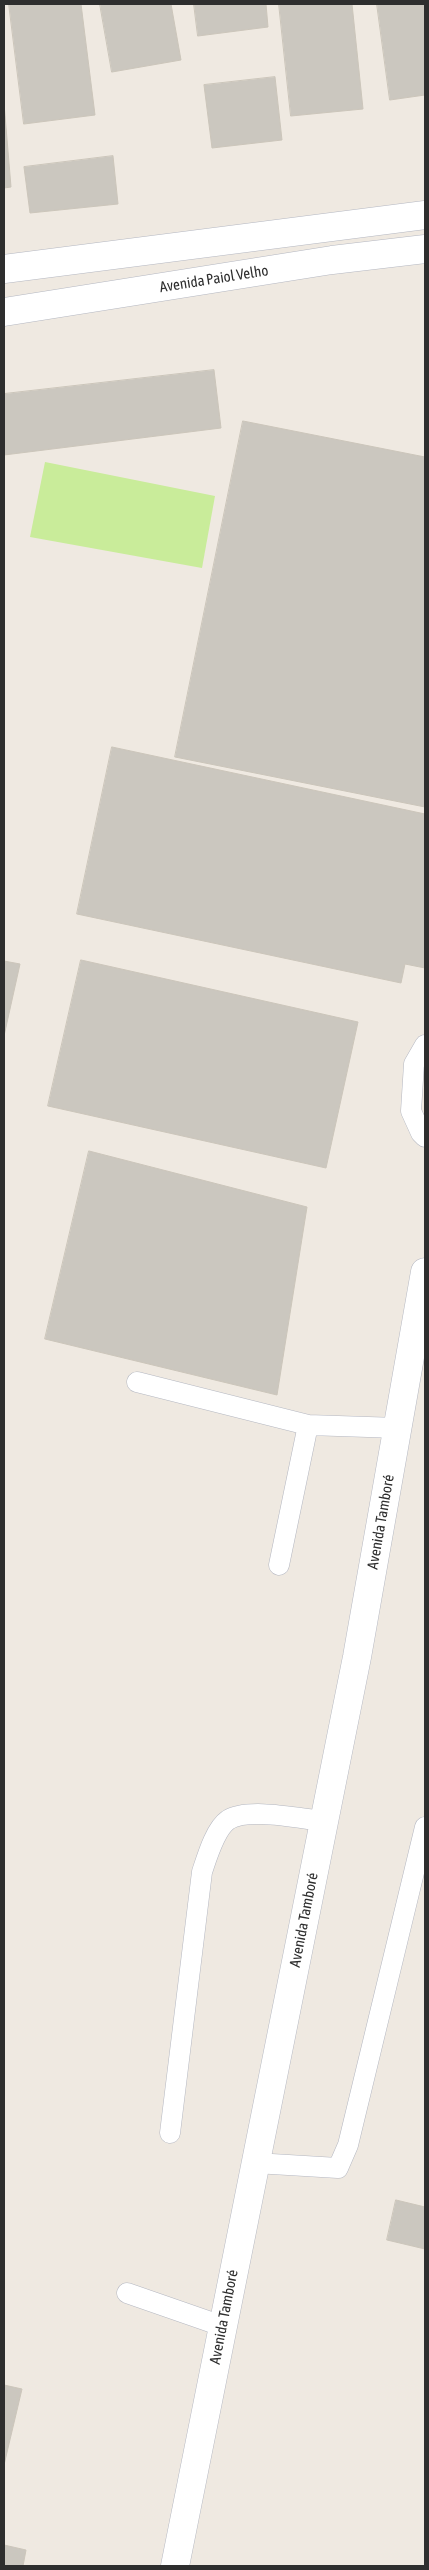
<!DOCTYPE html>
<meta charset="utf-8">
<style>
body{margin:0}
#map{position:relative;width:429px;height:2570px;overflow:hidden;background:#efe9e1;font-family:"Asap Condensed",sans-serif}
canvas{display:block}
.frame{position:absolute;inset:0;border:5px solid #2e2e2e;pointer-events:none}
</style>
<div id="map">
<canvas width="429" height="2570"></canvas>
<div class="frame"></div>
</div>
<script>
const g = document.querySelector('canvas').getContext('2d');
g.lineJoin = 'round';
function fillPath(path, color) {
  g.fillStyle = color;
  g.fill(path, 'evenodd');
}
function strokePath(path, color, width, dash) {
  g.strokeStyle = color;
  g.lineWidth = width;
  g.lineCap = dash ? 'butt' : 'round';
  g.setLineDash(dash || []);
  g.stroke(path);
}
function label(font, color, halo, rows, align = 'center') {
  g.font = font + ' "Asap Condensed",sans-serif';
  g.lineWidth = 5;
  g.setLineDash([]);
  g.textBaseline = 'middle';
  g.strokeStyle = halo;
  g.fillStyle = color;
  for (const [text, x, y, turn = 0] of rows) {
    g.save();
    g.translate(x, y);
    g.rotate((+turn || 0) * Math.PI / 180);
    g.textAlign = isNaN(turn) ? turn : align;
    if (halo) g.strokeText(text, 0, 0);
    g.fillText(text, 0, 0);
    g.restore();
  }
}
fillPath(new Path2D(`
 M45 462 215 496 202 568 30 537Z`), '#c9ec9a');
const building = new Path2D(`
 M9 4H81L95 115 24 124Z
 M100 4H171L181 60 112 72Z
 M194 4H266L268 27 198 36Z
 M279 4H352L363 109 291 116Z
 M377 4H425V95L390 100Z
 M275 77 282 140 212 148 204 85Z
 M4 103 11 187 4 188Z
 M113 156 118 204 30 213 24 167Z
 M214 370 221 428 4 455V394Z
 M243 421 425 457V807L175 757Z
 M112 747 425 814V968L405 964 401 983 77 914Z
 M81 960 358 1022 326 1168 48 1106Z
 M4 961 20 964 4 1036Z
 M89 1151 307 1207 277 1395 45 1339Z
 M396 2200 425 2207V2249L387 2240Z
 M4 2385 22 2389 4 2465Z
 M4 2545 26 2550 23 2566H4Z`);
fillPath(building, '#cbc7bf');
strokePath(building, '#cbc5ba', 1);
const lane = new Path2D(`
 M425 1045 414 1064 411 1111 421 1133 425 1137
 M137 1382 308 1425
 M279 1565 308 1425 398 1428
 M170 2133 202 1872C207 1857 215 1829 228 1820 248 1807 301 1819 324 1821
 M255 2163 338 2168 348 2145 425 1827
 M127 2293 222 2326`);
const secondary = new Path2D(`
 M4 269 425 215
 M4 312 332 260 425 249
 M175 2566 357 1657 425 1272`);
strokePath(lane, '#b4b7c1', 21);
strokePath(secondary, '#b4b7c1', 29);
strokePath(lane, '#fff', 20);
strokePath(secondary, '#fff', 28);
label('15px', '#2e2e2e', '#fff', [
 ["Avenida Paiol Velho",214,279,-9],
 ["Avenida Tamboré",381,1522,-80],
 ["Avenida Tamboré",304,1920,-79],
 ["Avenida Tamboré",224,2317,-79]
]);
</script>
